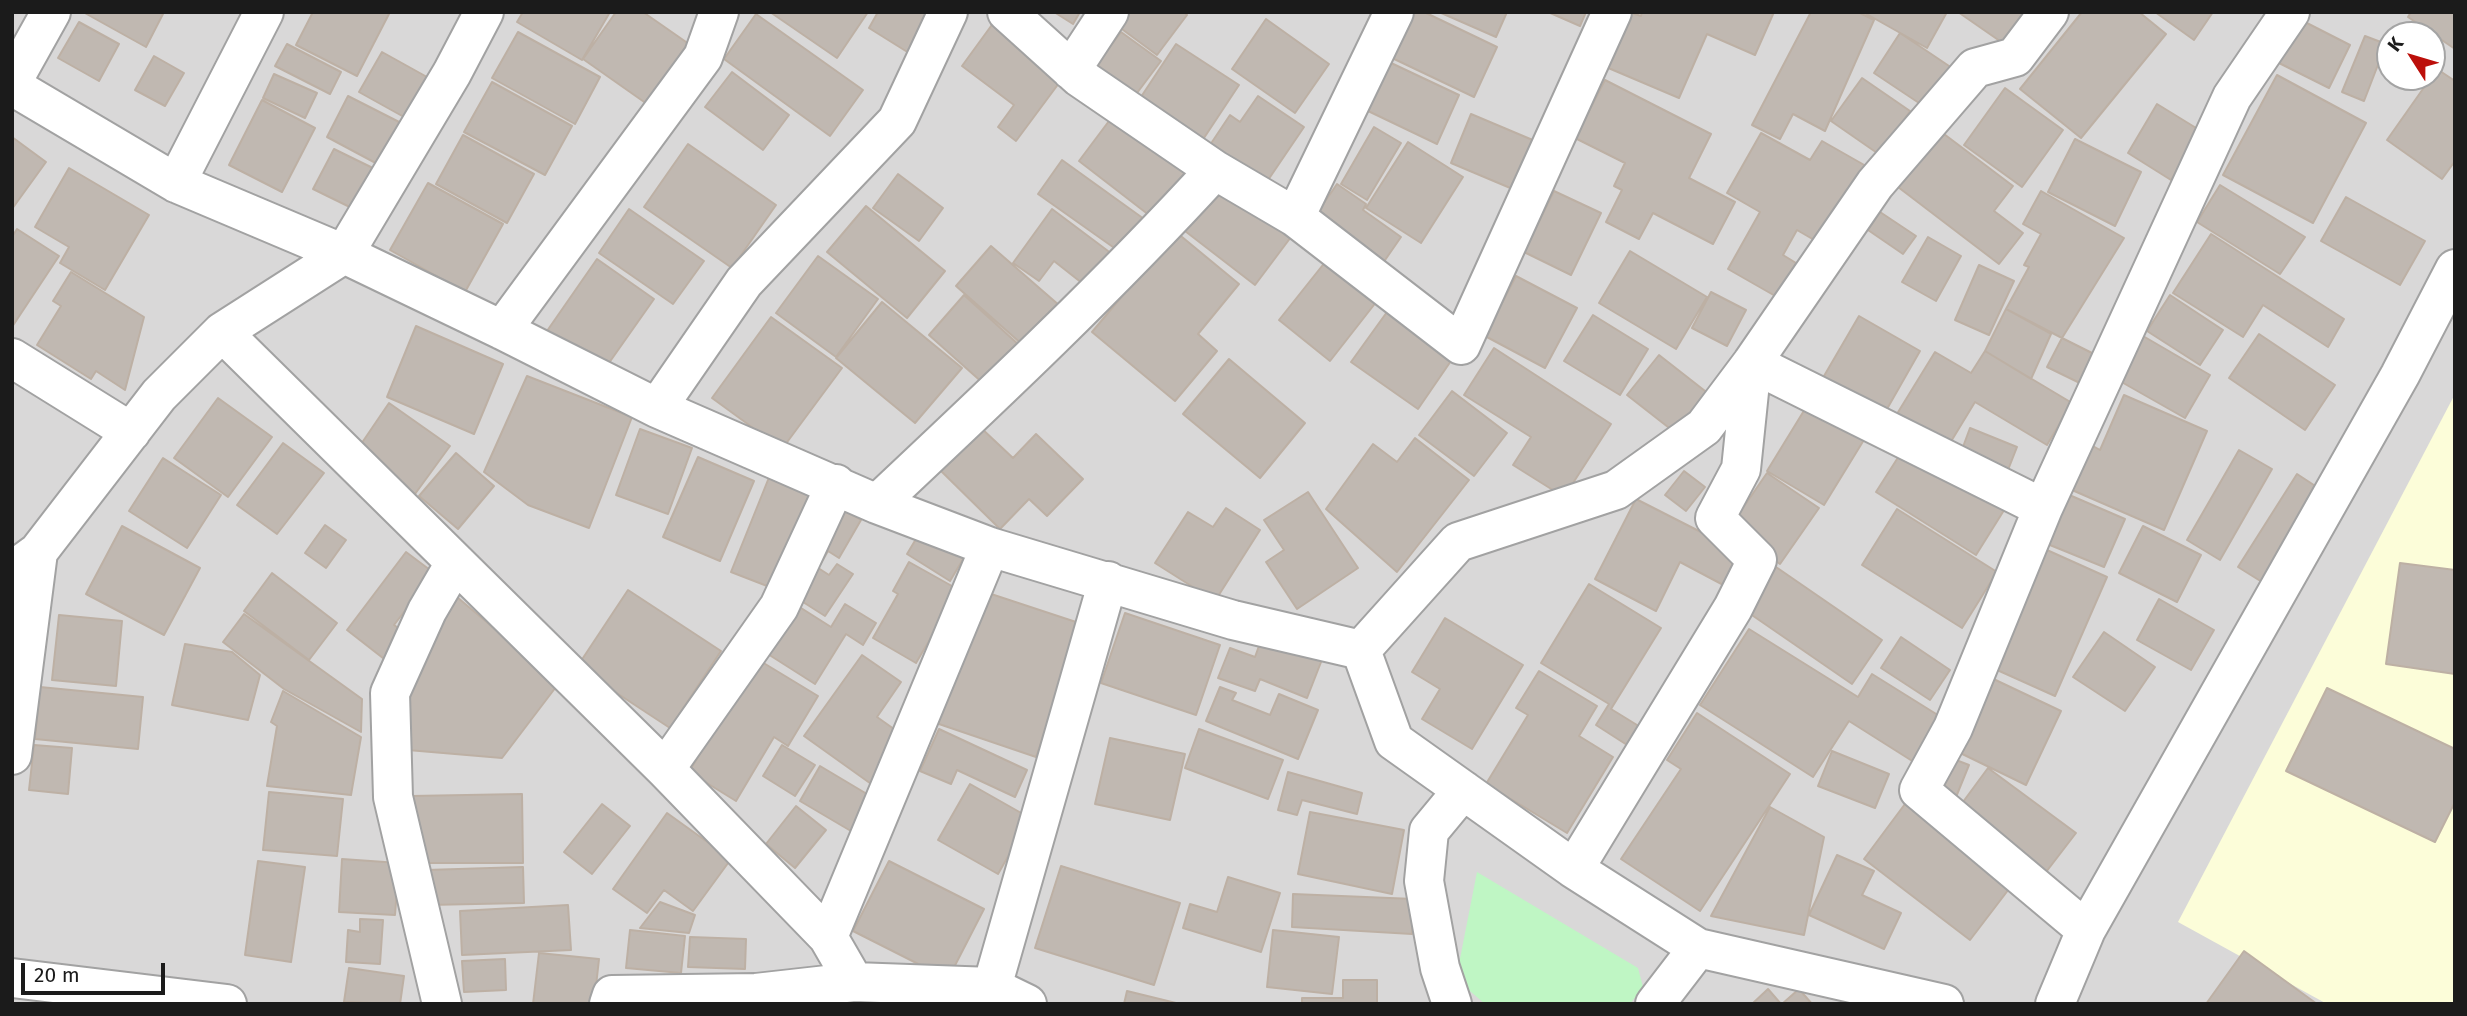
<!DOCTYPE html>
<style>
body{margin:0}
#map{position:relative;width:2467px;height:1016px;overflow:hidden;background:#ece9e1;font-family:"Fira Sans",sans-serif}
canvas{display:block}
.frame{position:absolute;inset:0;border:14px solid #1b1b1b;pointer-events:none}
.north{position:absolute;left:2376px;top:21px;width:70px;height:70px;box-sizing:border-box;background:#fff;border:2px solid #a4a4a4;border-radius:50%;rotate:307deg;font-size:19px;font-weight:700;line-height:28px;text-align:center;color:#1b1b1b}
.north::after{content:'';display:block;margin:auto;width:24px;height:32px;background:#bc0f0a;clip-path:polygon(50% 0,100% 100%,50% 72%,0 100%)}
.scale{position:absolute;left:21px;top:963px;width:144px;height:32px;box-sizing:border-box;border:4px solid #1b1b1b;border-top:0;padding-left:9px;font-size:21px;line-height:24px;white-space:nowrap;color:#1b1b1b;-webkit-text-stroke:5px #fff;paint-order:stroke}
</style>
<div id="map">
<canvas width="2467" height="1016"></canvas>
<div class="frame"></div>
<div class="north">K</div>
<div class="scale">20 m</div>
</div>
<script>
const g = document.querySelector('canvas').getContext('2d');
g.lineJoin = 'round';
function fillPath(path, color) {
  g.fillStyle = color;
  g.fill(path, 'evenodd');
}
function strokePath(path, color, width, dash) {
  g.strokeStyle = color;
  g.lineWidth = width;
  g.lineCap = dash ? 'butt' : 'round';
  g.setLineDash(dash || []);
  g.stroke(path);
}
fillPath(new Path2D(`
 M12 12H2455V1004H12ZM2390 35H2432V77H2390Z`), '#d9d8d8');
fillPath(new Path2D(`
 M2455 394V1004H2327L2178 922Z`), '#fcfdd9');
fillPath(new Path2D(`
 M1477 872 1638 968 1643 987 1630 1004H1485L1456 979Z`), '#bff6c4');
const building = new Path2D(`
 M83 12H164L146 47Z
 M313 12H390L357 76 296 45Z
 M523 12H610L582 60 517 22Z
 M616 12H643L699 51 657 111 583 59Z
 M770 12H868L837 58Z
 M878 12H942L917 58 869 28Z
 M1054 12H1080L1073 24Z
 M1117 12H1184L1187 15 1157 55 1111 21Z
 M1412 12H1424L1497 47 1474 97 1390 57Z
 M1439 12H1507L1496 37Z
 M1548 12H1586L1580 26Z
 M1629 12 1641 16 1642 12H1774L1755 55 1707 34 1679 98 1606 67Z
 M1811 12H1858L1874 20 1825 131 1793 114 1780 139 1752 125Z
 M1863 12H1947L1927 48Z
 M1958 12H2031L2007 46Z
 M2082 12H2139L2166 34 2081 138 2020 89Z
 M2155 12H2213L2194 40Z
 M2411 12H2455V49L2408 17Z
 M756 14 863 90 830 136 724 59Z
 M1266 19 1329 64 1295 113 1232 69Z
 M2299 19 2350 45 2329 88 2277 62Z
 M79 22 119 44 99 81 58 58Z
 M994 22 1065 75 1016 141 998 127 1014 105 962 66Z
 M518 32 600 77 575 124 492 78Z
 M1121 32 1161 61 1134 97 1095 67Z
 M1900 33 1952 68 1925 107 1874 73Z
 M2365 36 2386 44 2364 101 2342 92Z
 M287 44 341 72 330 94 275 66Z
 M1176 44 1239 85 1198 147 1135 106Z
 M382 52 436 82 413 122 359 92Z
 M154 56 184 73 165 106 135 90Z
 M1389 62 1459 95 1437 144 1366 110Z
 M2437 69 2455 81V161L2442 179 2387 140Z
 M732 72 789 115 763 150 705 107Z
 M274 74 317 93 305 118 263 98Z
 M2277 75 2366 123 2313 223 2223 175Z
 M1862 78 1910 111 1880 155 1831 121Z
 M1605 80 1711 134 1689 178 1735 202 1713 244 1653 213 1639 239 1606 222 1622 190 1614 186 1625 163 1575 138Z
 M492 82 572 126 545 175 464 132Z
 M2005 88 2063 130 2022 187 1964 145Z
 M348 96 407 126 385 168 327 137Z
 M1258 96 1304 127 1264 186 1208 148 1230 115 1240 122Z
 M262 100 315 128 282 192 229 165Z
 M2157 104 2201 131 2171 180 2128 153Z
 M1115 113 1194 174 1158 222 1079 161Z
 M1471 114 1535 141 1515 190 1451 163Z
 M1374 127 1401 143 1367 200 1341 184Z
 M1940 131 2013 186 1994 211 2023 233 1999 264 1898 187Z
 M1761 133 1810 160 1822 141 1873 170 1828 248 1797 230 1783 255 1796 263 1777 297 1728 269 1760 212 1727 193Z
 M463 135 534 174 507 223 436 184Z
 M12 137 46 162 12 209Z
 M2075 139 2141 172 2115 226 2048 192Z
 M1408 142 1463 177 1421 243 1366 208Z
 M688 144 776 205 732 268 644 207Z
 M334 149 383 173 364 214 313 189Z
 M1062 160 1144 219 1120 252 1038 194Z
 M69 168 149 215 105 290 60 263 69 247 35 227Z
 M898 174 943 208 919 241 873 208Z
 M428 183 503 224 465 292 390 250Z
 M1222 183 1291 237 1255 285 1185 231Z
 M1337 184 1366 204 1363 210 1401 237 1383 263 1315 216Z
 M2220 185 2305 237 2280 274 2197 222Z
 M1554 191 1601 213 1571 275 1524 252Z
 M2041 191 2124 238 2062 338 2006 309 2029 267 2024 265 2041 234 2023 224Z
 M2346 197 2425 241 2400 285 2321 241Z
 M866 206 945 271 907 318 827 252Z
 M629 209 704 261 673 304 599 253Z
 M1052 209 1112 254 1087 287 1054 261 1039 281 1013 263Z
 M1880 212 1916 236 1903 254 1868 230Z
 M17 229 59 256 12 327V237Z
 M1176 232 1239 284 1198 334 1217 351 1175 401 1092 332Z
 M2211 234 2344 319 2328 347 2263 305 2243 337 2173 293Z
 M1928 237 1961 256 1936 301 1902 282Z
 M991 246 1060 306 1024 346 956 286Z
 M1630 251 1707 297 1676 349 1599 303Z
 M818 256 878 299 836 357 776 313Z
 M597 259 654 299 604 370 547 331Z
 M1326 261 1377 301 1330 361 1279 320Z
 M1979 265 2014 281 1989 335 1955 320Z
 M71 272 144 317 125 390 96 371 91 379 37 345 61 306 53 301Z
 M1516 276 1577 308 1545 368 1485 336Z
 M1711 292 1746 310 1727 346 1692 328Z
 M964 295 1019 345 984 384 929 335Z
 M2170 295 2223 330 2200 365 2147 331Z
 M882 302 962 368 915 423 836 358Z
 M2006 309 2051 334 2031 379 1985 351Z
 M1387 312 1453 358 1418 409 1351 362Z
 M1593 315 1648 349 1620 395 1564 361Z
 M1859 316 1920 351 1879 423 1817 388Z
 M771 317 842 368 782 449 712 398Z
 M416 326 503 364 474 434 387 397Z
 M2259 334 2335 385 2305 430 2229 378Z
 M2143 336 2210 375 2185 418 2118 380Z
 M2062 338 2102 358 2088 387 2047 367Z
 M1494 348 1611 424 1564 497 1513 465 1531 437 1464 395Z
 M1985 351 2072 403 2047 445 1975 402 1944 453 1892 422 1935 352 1971 373Z
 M1659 355 1714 398 1682 438 1627 395Z
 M1229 359 1305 423 1260 478 1183 414Z
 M527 376 632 417 589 528 528 505 484 472Z
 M1452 391 1507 433 1474 476 1419 435Z
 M2124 395 2207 431 2164 530 2072 490 2091 445 2100 450Z
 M1813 396 1870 430 1824 505 1767 471Z
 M218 398 272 437 228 497 174 458Z
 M389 403 450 446 415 494 355 453Z
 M980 427 1013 458 1036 434 1083 479 1047 516 1029 499 1000 529 939 469Z
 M1970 428 2017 447 2006 475 1960 455Z
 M640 429 692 448 668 514 616 495Z
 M1415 438 1469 480 1397 572 1326 509 1373 444 1397 462Z
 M283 443 324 473 277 534 237 505Z
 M1906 445 2006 507 1976 555 1876 492Z
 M2239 450 2272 469 2220 560 2187 540Z
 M456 453 494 486 458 529 419 496Z
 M698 457 754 481 720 561 663 537Z
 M163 458 221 495 187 548 129 511Z
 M1684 471 1705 487 1686 511 1665 495Z
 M1767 473 1819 508 1780 564 1729 528Z
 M2297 474 2323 491 2262 582 2238 567Z
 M770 475 819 494 780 591 731 572Z
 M1308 492 1358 568 1297 609 1266 562 1284 550 1264 520Z
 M2067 494 2125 519 2104 567 2045 543Z
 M1636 499 1746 555 1729 588 1680 562 1656 611 1595 579Z
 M835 505 861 520 839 558 828 551 820 565 805 556Z
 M1226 508 1260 530 1215 601 1155 563 1188 512 1213 527Z
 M1897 509 1997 572 1962 628 1862 565Z
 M325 525 346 540 326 568 305 553Z
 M122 526 200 568 164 635 86 594Z
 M2143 526 2201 555 2177 602 2119 573Z
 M922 529 965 556 950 581 907 554Z
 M2038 546 2107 577 2055 696 1986 665Z
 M406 552 434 573 394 625 408 635 388 662 347 630Z
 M909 562 959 590 916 663 873 638 898 594 893 591Z
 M2400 563 2455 570V674L2386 664Z
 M812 564 829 575 837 564 853 574 825 616 792 595Z
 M1776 567 1882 640 1852 684 1746 611Z
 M272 573 337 623 309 660 244 611Z
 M1589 584 1661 628 1611 709 1650 733 1638 752 1596 725 1609 704 1541 663Z
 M628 590 721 651 670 728 577 667Z
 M982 591 1082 624 1036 757 936 723Z
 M451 592 559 683 502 758 396 749 406 672Z
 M2159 599 2214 630 2191 670 2137 640Z
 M790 601 831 627 845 604 876 623 863 645 846 634 815 684 760 649Z
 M1125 613 1220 645 1196 715 1101 683Z
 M244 614 362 699 361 732 284 689 223 642Z
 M59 615 122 621 116 686 52 680Z
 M1445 618 1523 665 1472 749 1422 719 1440 689 1412 672Z
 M1749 629 1858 697 1872 674 1949 722 1917 764 1849 721 1813 777 1700 705Z
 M2104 632 2155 667 2125 711 2073 677Z
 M1263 635 1323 657 1307 698 1260 679 1255 691 1218 678 1230 648 1255 657Z
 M1901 637 1950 670 1930 700 1881 668Z
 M185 644 232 652 260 675 248 720 172 705Z
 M862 655 901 682 877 717 908 739 874 786 804 736Z
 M757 659 818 696 788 746 774 737 736 801 689 772Z
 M1539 671 1597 706 1579 736 1613 757 1567 833 1486 784 1528 715 1516 708Z
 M1985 675 2061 711 2026 785 1950 748Z
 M40 687 143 697 138 749 35 739Z
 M1220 687 1236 693 1232 700 1270 715 1279 694 1318 710 1298 759 1206 721Z
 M2327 688 2455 749V802L2435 842 2286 771Z
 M283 691 361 737 351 795 267 786 277 726 271 722Z
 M1697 713 1790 774 1700 911 1621 859 1681 769 1667 760Z
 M939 729 1027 770 1015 797 957 770 951 784 920 771Z
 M1199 729 1283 760 1268 799 1185 768Z
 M1110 738 1185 754 1170 820 1095 804Z
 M34 745 72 748 68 794 29 790Z
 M782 745 815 765 795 796 763 776Z
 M1832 751 1889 774 1875 808 1818 786Z
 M1943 755 1969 765 1956 797 1931 787Z
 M820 766 877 800 856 834 800 801Z
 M1988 768 2076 833 2043 876 1960 806Z
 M1288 772 1362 793 1357 814 1302 800 1297 815 1278 810Z
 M970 784 1030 818 998 874 938 840Z
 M269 792 343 799 337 856 263 850Z
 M522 794 523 863H428L411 796Z
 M602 804 630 826 592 874 564 852Z
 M1905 804 2012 885 1970 940 1864 859Z
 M796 806 826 830 795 868 766 844Z
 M1770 807 1824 837 1804 935 1711 916Z
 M1310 812 1404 830 1392 894 1298 874Z
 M667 813 731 859 693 911 664 890 647 913 613 889Z
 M1837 855 1874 871 1862 895 1901 913 1884 949 1809 915Z
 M342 859 399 863 395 915 339 912Z
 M258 861 305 867 291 962 245 955Z
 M889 861 984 909 948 979 853 931Z
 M1061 866 1180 903 1154 985 1035 948Z
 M523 867 524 903 427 905 426 870Z
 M1228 877 1280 893 1261 952 1183 928 1190 904 1217 912Z
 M1293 894 1414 899 1412 934 1292 927Z
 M660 902 695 915 689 933 640 928Z
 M568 905 571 950 462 955 460 911Z
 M360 919 383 920 380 964 346 962 348 930 360 932Z
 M630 930 685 936 681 973 626 968Z
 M1273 930 1339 937 1332 994 1267 987Z
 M690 937 746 939 745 969 688 967Z
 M2244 951 2317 1004H2206Z
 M539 953 599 959 594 1004H533Z
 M505 959 506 990 464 992 462 961Z
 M349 968 404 976 400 1004 344 1002Z
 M1343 980H1377V1004H1302V998H1343Z
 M1768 989 1781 1004H1752Z
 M1799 989 1812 1004H1782Z
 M1127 991 1180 1004H1124Z`);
fillPath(building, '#c0b8b1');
strokePath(building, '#bdb0a4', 2);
const minor = new Path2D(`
 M1007 12 1079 77 1215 170 1295 217 1461 345 1612 12
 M1071 70 1109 12
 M12 82 51 12
 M12 86 176 183 344 254 502 330 657 408 877 504 990 547 1233 620 1361 650 1394 741 1574 869 1698 948 1944 1004
 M176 183 264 12
 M1295 217 1394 12
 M502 330 703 57 719 12
 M222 332 665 769 828 937 854 982
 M12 358 131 432
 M657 408 744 282 897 121 948 12
 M877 504C993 395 1108 287 1215 170
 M12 571 38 552 159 395 222 332 344 254 452 73 484 12
 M1361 650 1458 542 1616 490 1704 427 1752 363 1875 184 1975 68 2015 57 2049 12
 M12 755 38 552
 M665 769 779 607 836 484
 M1574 869 1733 608 1757 560 1715 518 1741 469 1752 363 2043 508
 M2086 930 1919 790 1953 728 2043 508 2232 97 2290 12
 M828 937 990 547
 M12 978 227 1004
 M992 987 1108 581
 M442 1004 393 797 390 693 427 611 455 563
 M609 1004 612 995 756 993 854 982 992 987 1027 1004
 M1452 1004 1440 968 1424 881 1429 831 1463 790
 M1655 1004 1698 948
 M2055 1004 2086 930 2400 375 2455 269`);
strokePath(minor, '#a2a2a2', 42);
strokePath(minor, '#fff', 38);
</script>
